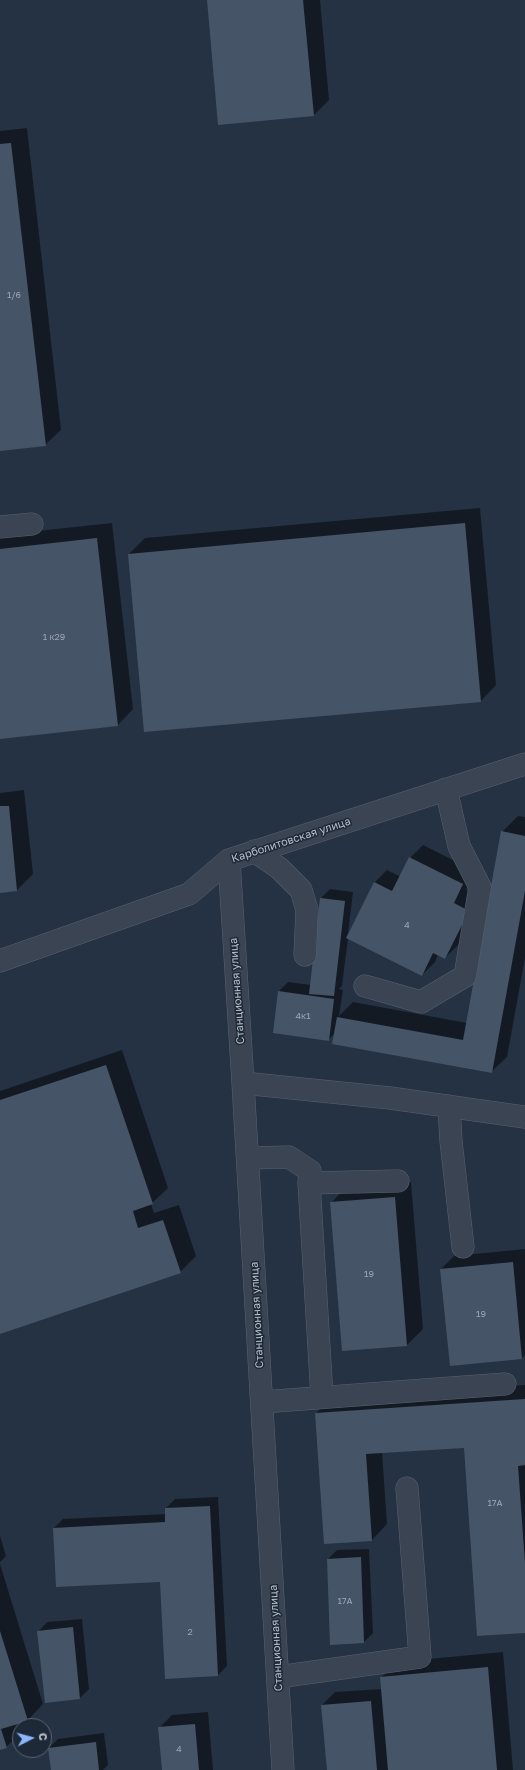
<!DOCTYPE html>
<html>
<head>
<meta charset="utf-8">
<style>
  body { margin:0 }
  #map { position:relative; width:525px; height:1770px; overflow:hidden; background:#253243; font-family:"Golos Text",sans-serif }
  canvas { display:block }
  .north { position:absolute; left:12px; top:1718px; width:40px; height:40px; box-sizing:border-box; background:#1e2938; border:1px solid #5b6574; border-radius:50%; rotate:84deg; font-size:11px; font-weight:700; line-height:16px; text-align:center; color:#b7bfcd }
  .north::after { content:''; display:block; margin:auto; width:14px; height:18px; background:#8bb8fd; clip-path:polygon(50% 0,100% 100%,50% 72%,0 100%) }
</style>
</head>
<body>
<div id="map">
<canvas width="525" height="1770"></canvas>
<div class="north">С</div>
</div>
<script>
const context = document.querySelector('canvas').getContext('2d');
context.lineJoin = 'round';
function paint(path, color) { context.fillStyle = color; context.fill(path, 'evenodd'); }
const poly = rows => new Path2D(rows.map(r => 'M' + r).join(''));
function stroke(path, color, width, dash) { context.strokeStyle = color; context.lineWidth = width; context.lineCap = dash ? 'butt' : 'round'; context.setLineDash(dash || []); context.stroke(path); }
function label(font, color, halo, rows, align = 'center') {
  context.font = font + ' "Golos Text",sans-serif'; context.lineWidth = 3; context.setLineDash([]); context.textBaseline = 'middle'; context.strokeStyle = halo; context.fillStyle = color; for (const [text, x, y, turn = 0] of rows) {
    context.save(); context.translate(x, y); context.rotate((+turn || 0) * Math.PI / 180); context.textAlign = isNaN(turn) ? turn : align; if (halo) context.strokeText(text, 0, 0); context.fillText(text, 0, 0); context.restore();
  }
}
const shadow = poly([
  [208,0,320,0,329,100,314,115],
  [27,128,61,430,45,445,0,450,0,131],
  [480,508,496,685,481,701,129,554,145,538],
  [112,523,133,709,118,725,0,738,0,535],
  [24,790,33,874,17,890,0,892,0,793],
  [518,816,525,817,525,958,507,1057,491,1072,335,1033,328,1040,279,991,288,982,311,985,321,898,330,889,353,892,348,934,374,883,387,870,401,877,410,858,423,845,475,871,466,890,481,898,458,945,445,958,438,954,435,962,422,975,348,938,342,986,339,989,343,990,339,1016,353,1002,467,1023,502,832],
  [122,1050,168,1188,151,1204,154,1213,179,1205,196,1256,180,1272,0,1333,0,1091],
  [411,1182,423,1329,407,1345,343,1350,331,1203,346,1187],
  [525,1249,525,1355,522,1358,451,1365,441,1269,454,1256],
  [525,1385,525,1632,465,1447,382,1452,387,1524,372,1540,316,1413,331,1398],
  [218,1497,227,1666,218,1675,166,1678,161,1581,54,1528,63,1519,166,1514,166,1508,175,1499],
  [0,1536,6,1556,0,1562],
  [369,1549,373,1633,364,1642,328,1559,337,1550],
  [0,1564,43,1704,28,1720,19,1722,20,1734,6,1747,0,1749],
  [82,1619,89,1689,80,1698,46,1701,38,1632,47,1622],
  [503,1652,513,1770,328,1770,322,1705,335,1692,382,1689,381,1678,396,1662],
  [208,1712,213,1770,163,1770,159,1728,172,1715],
  [104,1733,108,1765,103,1770,52,1770,49,1748,58,1739]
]);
const building = poly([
  [207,0,303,0,314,116,218,125],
  [11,143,46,446,0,451,0,144],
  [465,523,481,702,144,732,128,554],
  [97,538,118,726,0,739,0,549],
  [0,806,9,806,17,891,0,893],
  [501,831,525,836,525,891,492,1073,332,1044,337,1017,463,1040],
  [409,857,463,884,454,903,469,911,445,959,433,953,422,976,346,938,374,882,392,891],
  [320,898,345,901,334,996,309,994],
  [278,991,334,999,329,1041,273,1033],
  [106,1065,153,1204,133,1211,138,1228,163,1220,181,1273,0,1334,0,1100],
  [395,1197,407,1346,342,1351,330,1202],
  [513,1262,522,1359,450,1366,440,1269],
  [525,1399,525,1465,518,1466,525,1563,525,1633,477,1636,464,1448,366,1454,372,1541,324,1544,315,1413],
  [210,1506,218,1676,165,1679,160,1582,56,1587,53,1528,165,1522,165,1508],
  [361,1557,364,1643,330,1645,327,1559],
  [73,1627,80,1699,45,1703,37,1631],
  [0,1631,28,1721,1,1729,7,1748,0,1750],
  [488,1667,497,1770,388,1770,380,1677],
  [371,1701,377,1770,327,1770,321,1705],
  [195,1724,199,1770,162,1770,158,1727],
  [96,1742,99,1770,51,1770,48,1748]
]);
const minor = poly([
  [0,527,32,524],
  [254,851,279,868,301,890,307,910,305,955],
  [229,860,243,1083,283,1770],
  [0,961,189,894,229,860,525,764],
  [365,986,421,1002,465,976,480,887,459,846,446,789],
  [243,1083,390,1098,525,1117],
  [449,1106,451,1141,463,1247],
  [248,1158,289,1157,310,1171,309,1183,398,1181],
  [309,1183,322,1397],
  [262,1402,505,1384],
  [278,1677,420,1657,407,1488]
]);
const numberNames = [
  ["1/6",14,295],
  ["1 к29",54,637],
  ["4",407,925],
  ["4к1",303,1016],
  ["19",369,1274],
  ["19",481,1314],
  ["17А",495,1503],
  ["17А",345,1601],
  ["2",190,1632],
  ["4",179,1749]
];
const streetNames = [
  ["Карболитовская улица",291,840,-18],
  ["Станционная улица",237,991,-94],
  ["Станционная улица",257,1315,-93],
  ["Станционная улица",276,1638,-93]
];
paint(shadow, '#0007');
paint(building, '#465468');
stroke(minor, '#586270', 23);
stroke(minor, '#3a4453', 22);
label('9px', '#9ba4b4', null, numberNames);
label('11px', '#b7bfcd', '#1e2938', streetNames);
</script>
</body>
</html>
